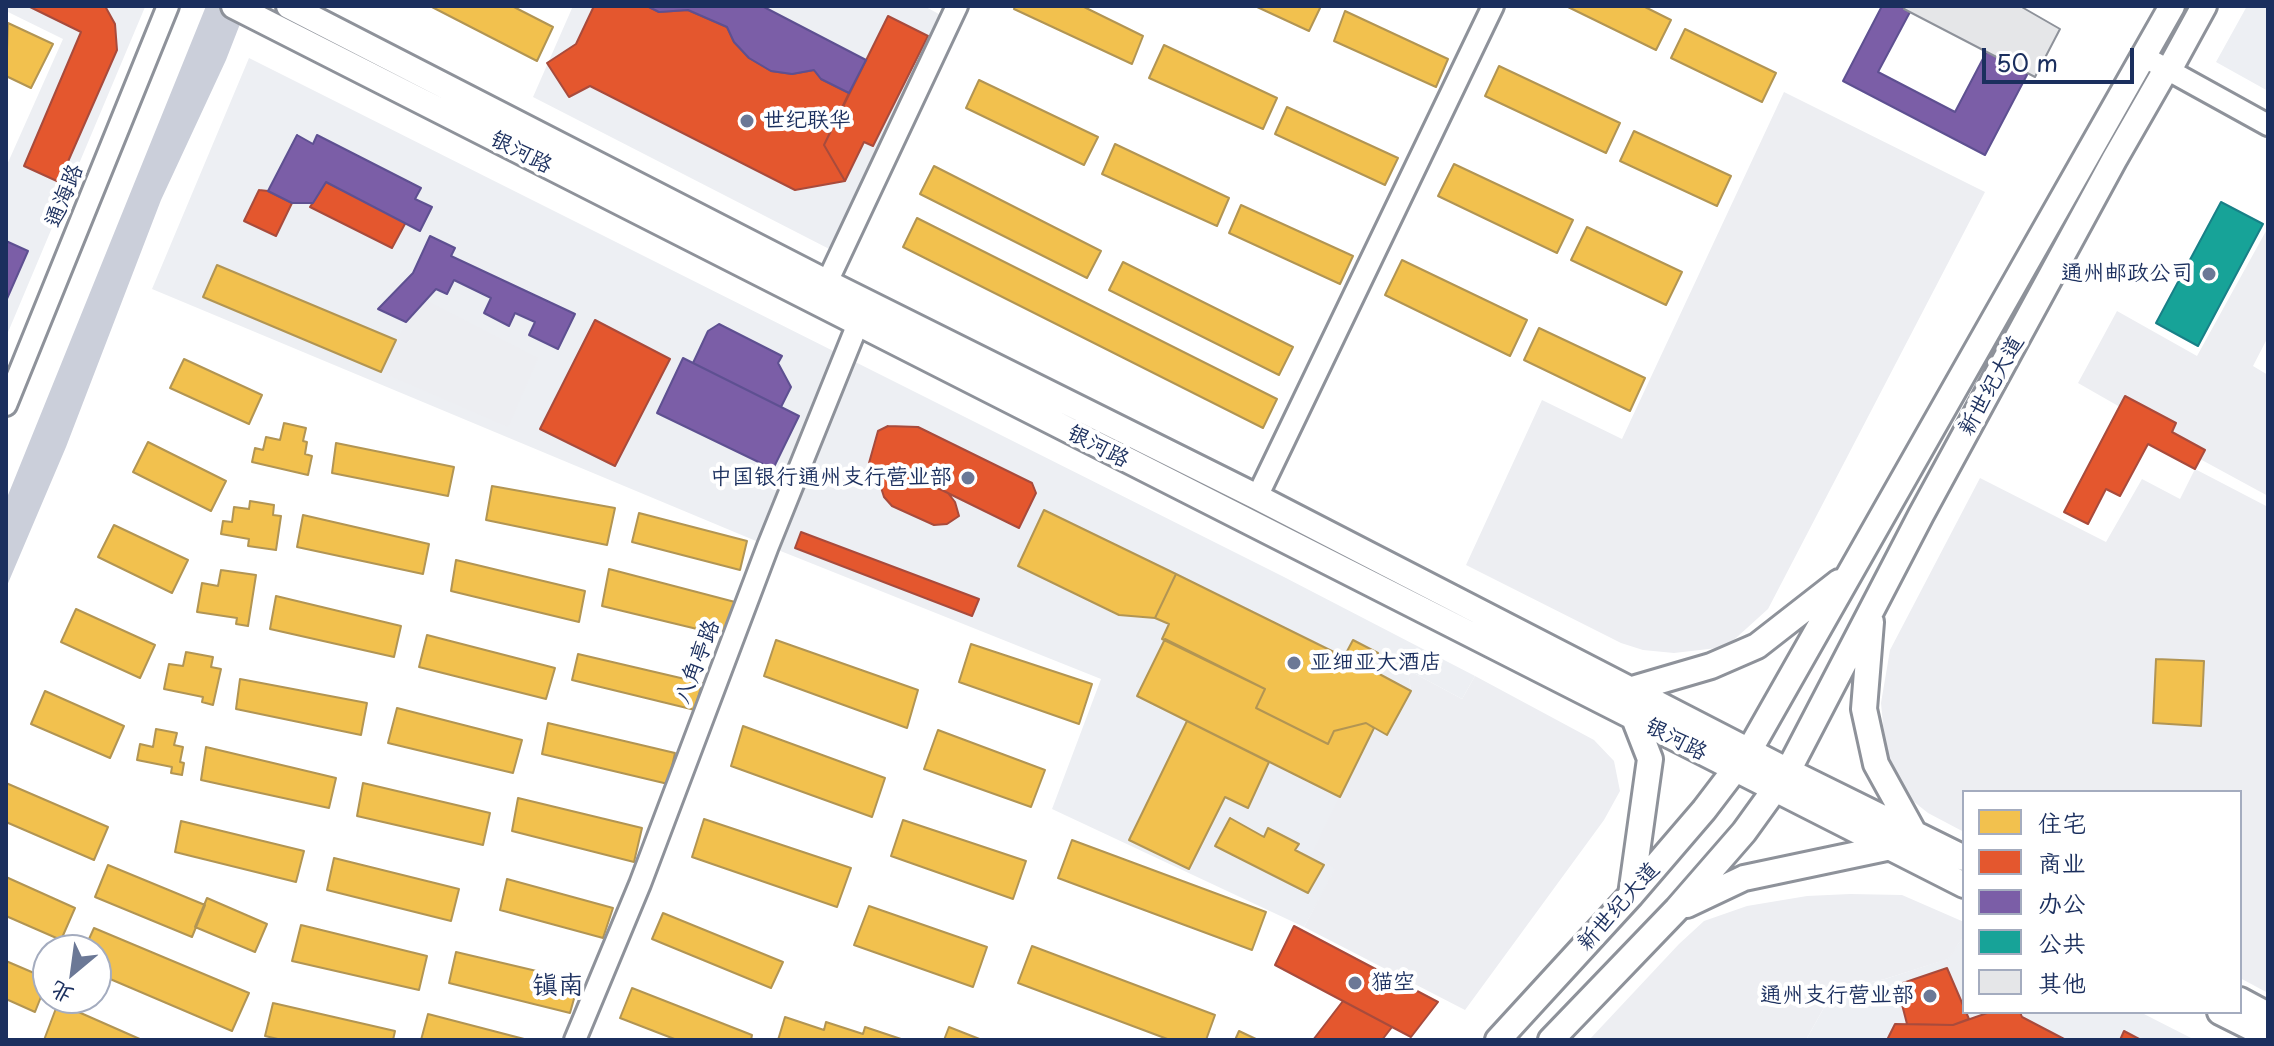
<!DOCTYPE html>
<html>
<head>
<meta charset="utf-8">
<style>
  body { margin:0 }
  #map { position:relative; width:2274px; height:1046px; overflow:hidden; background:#fff; font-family:"Playpen Sans","LXGW WenKai TC",sans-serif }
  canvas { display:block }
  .frame { position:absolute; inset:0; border:8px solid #1b2f5e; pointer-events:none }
  .legend { position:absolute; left:1962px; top:790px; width:280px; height:224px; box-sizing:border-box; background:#fff; border:2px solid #a4acbf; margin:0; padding:10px 14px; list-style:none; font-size:24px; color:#1b2f5e }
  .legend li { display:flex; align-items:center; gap:16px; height:40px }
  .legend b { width:40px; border:2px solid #a4acbf }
  .north { position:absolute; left:32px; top:934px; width:80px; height:80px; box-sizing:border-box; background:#fff; border:2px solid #a4acbf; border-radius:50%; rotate:209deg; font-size:22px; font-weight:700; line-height:32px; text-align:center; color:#1b2f5e }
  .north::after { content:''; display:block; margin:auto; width:28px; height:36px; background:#6b7896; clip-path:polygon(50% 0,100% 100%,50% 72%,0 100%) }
  .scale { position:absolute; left:1982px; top:48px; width:152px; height:36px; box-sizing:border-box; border:4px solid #1b2f5e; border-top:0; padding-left:10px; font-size:24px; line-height:28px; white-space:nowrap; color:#1b2f5e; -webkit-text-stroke:6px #fff; paint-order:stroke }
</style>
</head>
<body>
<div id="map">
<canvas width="2274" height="1046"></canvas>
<div class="frame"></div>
<ul class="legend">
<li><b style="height:22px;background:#f2c14e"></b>住宅</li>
<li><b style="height:22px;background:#e4572e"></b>商业</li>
<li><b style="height:22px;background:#7b5ea7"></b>办公</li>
<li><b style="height:22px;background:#17a398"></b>公共</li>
<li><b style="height:22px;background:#e5e6e8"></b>其他</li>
</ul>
<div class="north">北</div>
<div class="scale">50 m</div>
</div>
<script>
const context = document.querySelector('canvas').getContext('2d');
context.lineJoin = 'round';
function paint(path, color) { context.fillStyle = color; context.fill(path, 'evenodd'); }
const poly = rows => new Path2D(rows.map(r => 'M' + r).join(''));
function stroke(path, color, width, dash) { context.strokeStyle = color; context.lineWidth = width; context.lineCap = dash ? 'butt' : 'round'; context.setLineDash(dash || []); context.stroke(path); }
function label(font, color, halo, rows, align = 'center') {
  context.font = font + ' "Playpen Sans","LXGW WenKai TC",sans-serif'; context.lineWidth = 8; context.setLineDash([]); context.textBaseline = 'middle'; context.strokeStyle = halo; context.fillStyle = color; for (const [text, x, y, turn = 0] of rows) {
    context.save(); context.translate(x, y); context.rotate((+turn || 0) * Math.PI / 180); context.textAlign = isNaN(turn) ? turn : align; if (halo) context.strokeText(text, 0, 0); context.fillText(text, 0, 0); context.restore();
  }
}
const built = poly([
  [6,6,145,7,6,337,6,167,63,39,6,11],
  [573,6,924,6,950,20,839,254,533,97],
  [2247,6,2268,6,2268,91,2216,62],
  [249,58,1284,577,1475,676,1462,699,1408,670,1411,691,1387,735,1374,729,1312,855,1336,869,1304,927,1052,809,1101,679,768,546,152,289],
  [1964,936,1964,1012,2140,1012,2195,1040,1806,1040,1826,1004,1845,988,1885,979,1947,959]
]);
const green = poly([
  [1784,92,1985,192,1768,609,1726,647,1674,653,1643,650,1621,643,1466,565,1542,400,1622,439],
  [2266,231,2268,337,2253,366,2268,375,2268,496,2200,459,2205,450,2172,432,2176,423,2126,397,2120,407,2078,383,2117,311,2197,356],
  [426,300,538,358,508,427,381,372,406,322],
  [2195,469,2268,507,2268,993,2240,978,2240,792,1964,792,1964,832,1928,813,1908,797,1890,759,1884,735,1881,703,1890,650,1980,478,2106,542,2142,479,2180,499],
  [1408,670,1462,699,1475,676,1594,740,1614,761,1620,791,1604,820,1465,1010,1304,927,1335,869,1311,855,1374,728,1387,735,1411,691],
  [1850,894,1902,895,1964,922,1964,936,1948,959,1885,979,1845,988,1826,1004,1806,1040,1589,1040,1679,944,1704,921,1747,906,1807,896]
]);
const water = poly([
  [206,6,247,6,226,60,161,200,66,447,6,588,6,500]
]);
const homes = poly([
  [430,6,512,6,553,27,537,61,430,6],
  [1015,6,1082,6,1143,36,1132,64,1014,9,1015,6],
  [1255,6,1321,6,1309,31,1255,6],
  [1566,6,1643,6,1671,20,1656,50,1566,6],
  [1345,11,1448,59,1436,87,1334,41,1345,11],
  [8,23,53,44,31,88,6,76,8,23],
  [1685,29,1776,73,1762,102,1671,58,1685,29],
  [1164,45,1277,98,1263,129,1149,78,1164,45],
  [1499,66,1620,123,1606,153,1485,96,1499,66],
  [979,80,1098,137,1084,165,966,108,979,80],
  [1287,107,1398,158,1385,185,1275,134,1287,107],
  [1634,131,1731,176,1717,206,1620,161,1634,131],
  [1115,144,1229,198,1217,226,1102,174,1115,144],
  [1454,164,1573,220,1557,253,1438,196,1454,164],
  [934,166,1101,251,1087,278,920,194,934,166],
  [1241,205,1353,256,1340,284,1229,233,1241,205],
  [917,218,1277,399,1263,428,903,247,917,218],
  [1587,227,1682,272,1666,305,1571,260,1587,227],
  [1402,260,1527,320,1510,356,1385,295,1402,260],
  [1123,262,1293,347,1279,375,1109,290,1123,262],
  [217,265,396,340,381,372,203,297,217,265],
  [1539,328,1645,378,1630,411,1524,360,1539,328],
  [184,359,262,395,249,424,170,388,184,359],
  [284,423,306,428,303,441,307,442,305,454,312,456,308,475,252,462,255,448,263,450,266,437,280,440,284,423],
  [148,442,226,481,211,511,133,472,148,442],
  [336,443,454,467,448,496,332,473,336,443],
  [492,486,615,508,607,545,486,520,492,486],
  [250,501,274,505,273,515,281,516,276,550,248,546,249,539,221,534,223,521,232,522,234,507,249,509,250,501],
  [1044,510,1176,574,1155,618,1119,615,1018,566,1044,510],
  [639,513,747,541,740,570,632,542,639,513],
  [303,515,429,544,423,574,297,547,303,515],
  [114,525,188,560,172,593,98,557,114,525],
  [456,560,585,591,579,622,451,591,456,560],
  [609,569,735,602,726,636,602,606,609,569],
  [221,570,256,575,248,626,236,624,237,618,197,612,202,583,218,586,221,570],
  [1176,574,1344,657,1353,640,1378,653,1370,669,1411,691,1387,735,1366,723,1334,731,1328,744,1256,708,1265,689,1162,639,1169,624,1155,618,1176,574],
  [276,596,401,626,394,657,270,629,276,596],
  [76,609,155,645,140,678,61,642,76,609],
  [427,635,555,668,546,699,419,667,427,635],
  [1165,639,1265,689,1256,708,1328,744,1334,731,1366,723,1374,728,1340,797,1137,696,1165,639],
  [776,640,918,690,907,728,764,676,776,640],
  [971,644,1092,684,1079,724,959,682,971,644],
  [186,652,213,657,211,667,221,669,213,705,202,702,203,697,164,689,169,664,183,666,186,652],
  [578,654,702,683,695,710,572,680,578,654],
  [2156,659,2204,661,2201,726,2153,723,2156,659],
  [240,679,367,703,361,735,236,709,240,679],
  [45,691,124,726,110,758,31,724,45,691],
  [397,708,522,740,513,773,388,743,397,708],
  [1187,721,1269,762,1248,808,1225,797,1189,869,1129,840,1187,721],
  [548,723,675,753,668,784,542,754,548,723],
  [743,726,885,778,872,817,731,766,743,726],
  [156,729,177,733,174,745,183,747,180,762,184,763,182,775,171,773,172,767,137,760,140,744,153,747,156,729],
  [938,730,1045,770,1031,807,924,769,938,730],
  [206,747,336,778,329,808,201,780,206,747],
  [6,783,108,827,94,860,6,822,6,783],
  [363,783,490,813,483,845,357,816,363,783],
  [518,798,642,828,634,862,512,831,518,798],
  [1230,818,1264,837,1268,828,1299,844,1295,850,1324,865,1308,893,1215,846,1230,818],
  [704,819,851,868,837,907,692,857,704,819],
  [903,820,1026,861,1013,899,891,856,903,820],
  [181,821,304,851,296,882,175,852,181,821],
  [1072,840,1266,912,1252,950,1058,878,1072,840],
  [334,858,459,889,451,921,327,890,334,858],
  [108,865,205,905,192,937,95,897,108,865],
  [6,877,75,908,61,940,6,916,6,877],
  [507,879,613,908,603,938,500,910,507,879],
  [207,898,267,924,255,952,195,927,207,898],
  [869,906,987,947,973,987,854,945,869,906],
  [663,913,783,962,771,988,652,939,663,913],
  [301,925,427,956,419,990,292,961,301,925],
  [94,928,249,993,232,1031,96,973,96,950,84,950,94,928],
  [1032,946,1215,1015,1206,1040,1170,1040,1018,983,1032,946],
  [456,952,579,981,570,1013,449,983,456,952],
  [6,961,48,979,35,1012,6,999,6,961],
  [632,988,752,1035,751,1040,677,1040,620,1018,632,988],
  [58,1003,142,1040,44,1040,58,1003],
  [273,1003,395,1031,393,1040,282,1040,265,1036,273,1003],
  [428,1014,528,1040,421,1040,428,1014],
  [785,1017,824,1030,826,1022,863,1034,865,1027,904,1040,778,1040,785,1017],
  [949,1027,982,1040,944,1040,949,1027],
  [1239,1031,1258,1040,1235,1040,1239,1031]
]);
const shops = poly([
  [28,6,105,6,115,24,117,50,59,182,24,166,81,32,28,6],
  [594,6,647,6,659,12,688,10,727,27,734,42,749,58,771,71,792,74,814,70,821,79,849,93,824,145,845,181,795,190,590,86,569,97,547,63,576,44,594,6],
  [888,16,928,36,873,146,864,142,845,181,824,145,888,16],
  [326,182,406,222,392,248,310,207,326,182],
  [259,190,268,191,292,203,276,236,244,221,259,190],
  [595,320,670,359,615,466,540,429,595,320],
  [2125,396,2176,423,2172,432,2205,450,2195,469,2148,444,2120,496,2106,489,2088,524,2064,512,2125,396],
  [888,426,918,427,1032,483,1036,493,1019,528,901,470,885,472,869,463,878,431,888,426],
  [901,470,948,493,955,502,959,516,947,524,934,525,892,506,884,497,879,481,885,472,901,470],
  [801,532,979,599,972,616,795,548,801,532],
  [1294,926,1438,1002,1411,1037,1392,1027,1275,965,1294,926],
  [1947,968,1969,1019,1953,1025,1907,1024,1897,985,1947,968],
  [1343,1001,1392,1027,1382,1040,1313,1040,1343,1001],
  [1990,1012,2020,1012,2022,1017,2066,1040,1887,1040,1895,1024,1953,1025,1990,1012],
  [2124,1031,2141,1040,2120,1040,2124,1031]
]);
const offices = poly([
  [647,6,762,6,866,60,849,93,821,79,814,70,792,74,771,71,749,58,734,42,727,27,688,10,659,12,647,6],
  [1882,6,1905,6,1904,9,1910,12,1878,72,1955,112,1987,51,2028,73,1985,155,1843,81,1882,6],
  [297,135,313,144,317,135,421,188,415,199,432,207,420,231,326,182,313,203,292,203,268,191,297,135],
  [430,236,455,248,451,256,575,314,558,349,529,335,535,322,515,313,509,326,484,313,491,298,454,280,447,294,436,289,406,322,378,309,413,273,430,236],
  [6,241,28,251,6,301,6,241],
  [719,324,782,356,778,363,791,387,781,407,693,363,708,331,719,324],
  [683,358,799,416,773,469,657,413,683,358]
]);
const public = poly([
  [2221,202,2263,224,2198,346,2156,323,2221,202]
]);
const building = poly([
  [1905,6,2020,6,2060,29,2035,77,1904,9,1905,6]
]);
const minor = poly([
  [2143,56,2268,125],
  [821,295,957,6],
  [6,405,168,6],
  [1257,497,1493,6],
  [575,1040,640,884,768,546,863,311]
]);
const major = poly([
  [234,6,1964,885],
  [289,6,828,283,1257,497,1788,771,1964,858],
  [1871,622,1864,709,1876,764,1914,833],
  [1629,690,1711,666,1757,646,1839,582],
  [1631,895,1650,759,1634,718],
  [1687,905,1744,878,1891,847],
  [2240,1000,2268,1015],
  [2220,1012,2268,1036],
  [1498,1040,1631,895,1704,810,1749,751,2172,6],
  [1551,1040,1677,909,1744,832,1788,771,1921,515,2114,160,2165,71,2169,70,2204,6]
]);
const markers = [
  [747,121,8,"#6b7896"],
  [2209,274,8,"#6b7896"],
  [968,478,8,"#6b7896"],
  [1294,663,8,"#6b7896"],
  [1355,983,8,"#6b7896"],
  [1930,996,8,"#6b7896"]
];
const poiNames = [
  ["世纪联华",763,121],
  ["通州邮政公司",2193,274,"right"],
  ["中国银行通州支行营业部",952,478,"right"],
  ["亚细亚大酒店",1310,663],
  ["猫空",1371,983],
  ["通州支行营业部",1914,996,"right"]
];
const streetNames = [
  ["银河路",521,153,27],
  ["通海路",65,196,-68],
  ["新世纪大道",1992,386,-61],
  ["银河路",1098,447,27],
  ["八角亭路",698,662,-69],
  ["银河路",1676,740,27],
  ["新世纪大道",1619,907,-48]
];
const quarterNames = [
  ["镇南",558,987]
];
paint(built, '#edeff3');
paint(green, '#edeef2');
paint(water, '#cbcfda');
paint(homes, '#f2c14e');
stroke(homes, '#b29553', 2);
paint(shops, '#e4572e');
stroke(shops, '#a84b3c', 2);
paint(offices, '#7b5ea7');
stroke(offices, '#5e5091', 2);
paint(public, '#17a398');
stroke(public, '#188087', 2);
paint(building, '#e5e6e8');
stroke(building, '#8e929a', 2);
stroke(minor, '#8e929a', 26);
stroke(major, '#8e929a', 30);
stroke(minor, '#fff', 20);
stroke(major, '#fff', 24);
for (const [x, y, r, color] of markers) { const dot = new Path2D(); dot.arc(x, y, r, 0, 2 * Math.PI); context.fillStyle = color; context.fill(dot); stroke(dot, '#fff', 3); }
label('22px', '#1b2f5e', '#fff', poiNames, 'left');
label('22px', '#1b2f5e', '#fff', streetNames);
label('26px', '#1b2f5e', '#fff', quarterNames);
</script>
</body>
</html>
